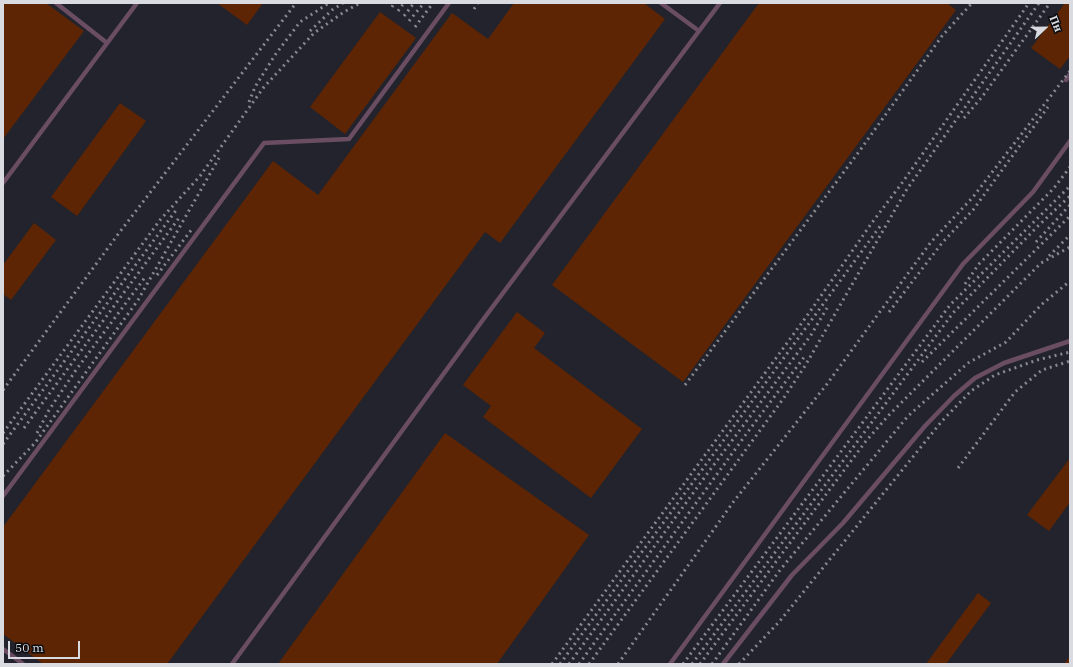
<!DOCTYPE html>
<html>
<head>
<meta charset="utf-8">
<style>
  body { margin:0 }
  #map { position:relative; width:1073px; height:667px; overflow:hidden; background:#22232c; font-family:"IBM Plex Serif",serif }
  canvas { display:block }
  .frame { position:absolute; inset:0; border:4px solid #d9dbe1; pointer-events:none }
  .north { position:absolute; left:1025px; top:8px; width:40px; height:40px; -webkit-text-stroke:3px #0c0d11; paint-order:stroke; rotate:68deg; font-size:11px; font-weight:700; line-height:16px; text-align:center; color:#d9dbe1 }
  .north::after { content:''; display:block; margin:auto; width:14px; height:18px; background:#d9dbe1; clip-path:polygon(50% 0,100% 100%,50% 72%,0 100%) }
  .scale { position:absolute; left:8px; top:641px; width:72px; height:18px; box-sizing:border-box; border:2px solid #d9dbe1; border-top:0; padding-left:5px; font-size:12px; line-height:14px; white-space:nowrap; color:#d9dbe1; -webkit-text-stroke:3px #0c0d11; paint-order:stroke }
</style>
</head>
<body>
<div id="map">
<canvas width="1073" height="667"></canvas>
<div class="frame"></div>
<div class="north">Пн</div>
<div class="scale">50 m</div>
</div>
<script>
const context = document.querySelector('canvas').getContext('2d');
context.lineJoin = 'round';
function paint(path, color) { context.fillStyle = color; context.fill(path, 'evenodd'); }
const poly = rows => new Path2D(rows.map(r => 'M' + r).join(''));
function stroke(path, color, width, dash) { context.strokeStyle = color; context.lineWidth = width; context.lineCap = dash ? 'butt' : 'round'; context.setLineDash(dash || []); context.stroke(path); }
const building = poly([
  [3,3,46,3,84,31,3,139],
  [217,3,263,3,247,25],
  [514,3,644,3,665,19,500,243,485,232,167,664,43,664,3,634,3,527,273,161,318,195,452,13,488,39],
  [759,3,947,3,956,10,683,382,552,285],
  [1065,3,1070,3,1070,56,1060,69,1031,48],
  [380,12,416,38,345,134,310,107],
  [120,103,146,121,77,216,51,197],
  [34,223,56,240,11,300,3,294,3,265],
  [517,312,545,333,534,348,642,429,591,498,483,417,491,406,463,385],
  [445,433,589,535,497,664,278,664],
  [1070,458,1070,502,1049,531,1027,515],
  [978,593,991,603,946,664,926,664],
  [1070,656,1070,664,1064,664]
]);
const lane = poly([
  [56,3,107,43],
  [661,3,699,31],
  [1066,80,1070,74],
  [3,183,137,3],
  [3,496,264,143,349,139,449,3],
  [3,649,23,664],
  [232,664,485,317,720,3],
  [670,664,963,264,1033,192,1070,141],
  [723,664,792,575,843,523,925,426,954,396,975,378,1004,363,1070,341]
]);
const rail = poly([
  [392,7,394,3],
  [474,9,478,3],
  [398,11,404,3],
  [404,16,414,3],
  [409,21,424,3],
  [415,27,433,3],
  [310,31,332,10,343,3],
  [249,102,255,87,275,55,300,22,329,3],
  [964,118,982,97,1050,3],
  [1036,242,1070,205],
  [1049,256,1070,235],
  [157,275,192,229],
  [965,284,979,264,1054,188,1070,167],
  [889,312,942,243,973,210,1048,107],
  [922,362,1070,216],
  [685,385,858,153,942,36,972,3],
  [3,390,119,233,296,3],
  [24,428,179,218],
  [3,433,160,220,200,176,264,87,314,33,344,12,360,3],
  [37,433,49,410,76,370,146,276],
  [3,444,177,209],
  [958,468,1015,392,1042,370,1070,361],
  [3,476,35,443,138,300,219,158],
  [552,664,809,313,871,224,902,183,1029,3],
  [560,664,881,225],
  [569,664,707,474,811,335,827,308],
  [579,664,747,433,805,356],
  [589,664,783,399,805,366,907,189,1039,3],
  [618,664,734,501,827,384,931,242,973,197,1070,71],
  [683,664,950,305,1070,186],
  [692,664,953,313,1038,226,1070,196],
  [700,664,833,485,866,441,888,416,1041,263,1070,247],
  [712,664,780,570,908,416,968,363,1006,342,1041,305,1070,281],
  [739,664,779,622,942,421,971,391,995,375,1037,360,1070,352]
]);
paint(building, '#5e2504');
stroke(lane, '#6a4d63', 4.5);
stroke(rail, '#878990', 3, [2, 4]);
</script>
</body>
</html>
